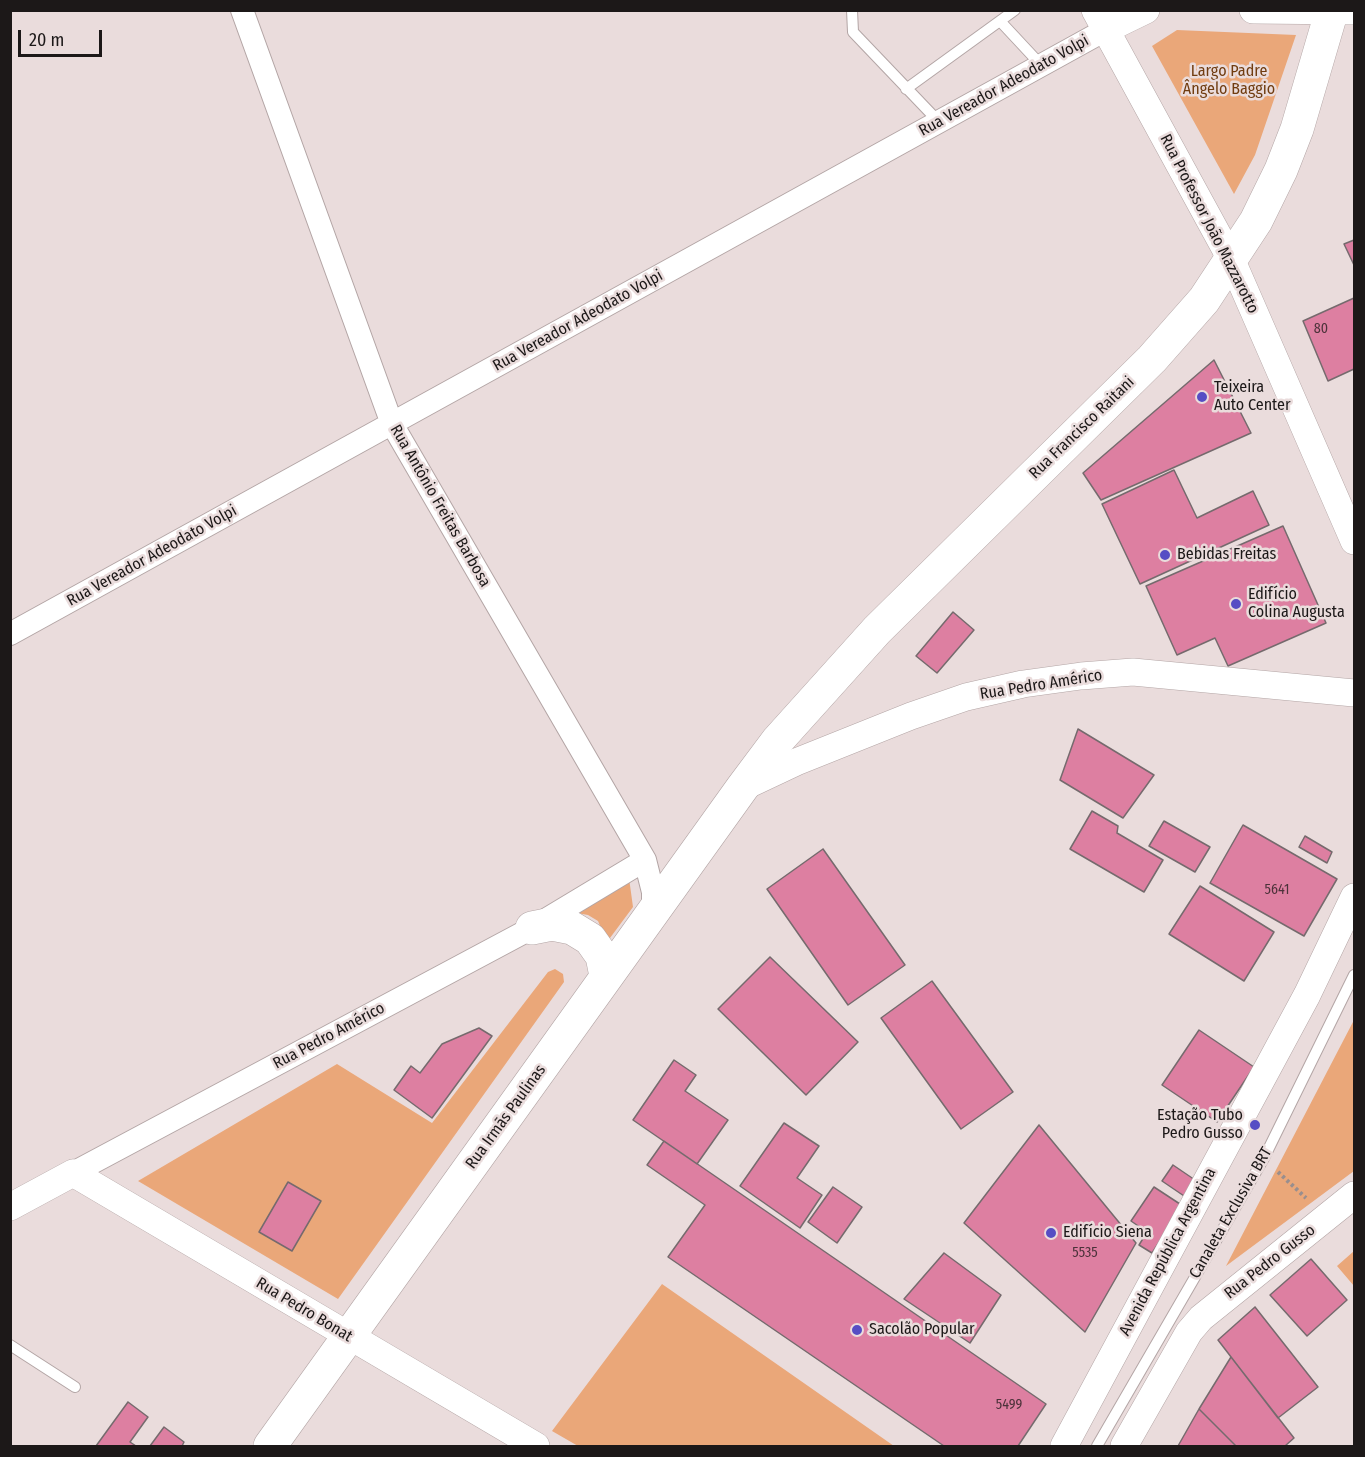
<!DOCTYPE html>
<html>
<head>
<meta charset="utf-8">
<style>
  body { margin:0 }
  #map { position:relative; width:1365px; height:1457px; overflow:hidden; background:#eadcdc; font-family:"Fira Sans Condensed",sans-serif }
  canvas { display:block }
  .frame { position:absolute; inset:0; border:12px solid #1c1818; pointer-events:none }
  .scale { position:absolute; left:18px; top:30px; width:84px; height:27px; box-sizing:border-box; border:3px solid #1c1818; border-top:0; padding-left:8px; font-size:18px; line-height:21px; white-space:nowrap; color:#1c1818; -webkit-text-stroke:4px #eadcdc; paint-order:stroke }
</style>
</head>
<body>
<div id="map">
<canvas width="1365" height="1457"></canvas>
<div class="frame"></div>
<div class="scale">20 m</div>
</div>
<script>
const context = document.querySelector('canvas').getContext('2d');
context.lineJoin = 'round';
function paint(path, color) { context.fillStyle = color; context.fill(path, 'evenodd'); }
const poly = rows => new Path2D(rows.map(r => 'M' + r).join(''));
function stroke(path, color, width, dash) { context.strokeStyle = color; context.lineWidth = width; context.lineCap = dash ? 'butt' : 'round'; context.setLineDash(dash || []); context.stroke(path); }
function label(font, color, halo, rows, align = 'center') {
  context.font = font + ' "Fira Sans Condensed",sans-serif'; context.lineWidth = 5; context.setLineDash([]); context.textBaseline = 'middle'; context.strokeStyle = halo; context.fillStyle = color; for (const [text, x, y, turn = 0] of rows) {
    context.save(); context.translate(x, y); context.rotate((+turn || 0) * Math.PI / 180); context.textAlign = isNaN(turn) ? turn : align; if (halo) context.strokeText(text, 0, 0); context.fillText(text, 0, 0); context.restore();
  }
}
const green = poly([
  [1177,30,1296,35,1255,155,1234,194,1152,46],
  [629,878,633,907,607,942,598,921,588,915,577,913],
  [555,969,563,974,564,982,338,1299,138,1181,337,1064,432,1123,548,972],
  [1354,1020,1354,1171,1226,1266],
  [1354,1251,1354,1286,1337,1266],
  [662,1284,894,1446,578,1446,552,1431]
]);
const building = poly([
  [1354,240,1354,265,1344,244,1354,240],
  [1354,298,1354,369,1328,381,1303,321,1354,298],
  [1214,360,1251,433,1101,500,1083,473,1214,360],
  [1174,470,1197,518,1253,491,1269,525,1140,584,1102,504,1174,470],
  [1283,526,1326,623,1228,666,1215,638,1177,655,1146,586,1283,526],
  [953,612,974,630,937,673,916,656,953,612],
  [1078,729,1154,775,1123,818,1060,780,1078,729],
  [1092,811,1118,826,1117,833,1163,860,1144,892,1070,849,1092,811],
  [1164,821,1210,847,1195,872,1149,846,1164,821],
  [1243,825,1337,879,1304,936,1210,883,1243,825],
  [1305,836,1332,852,1327,863,1299,847,1305,836],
  [823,849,905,965,848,1005,767,889,823,849],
  [1200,886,1274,932,1244,981,1169,934,1200,886],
  [770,957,858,1042,806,1095,718,1009,770,957],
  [932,981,1013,1092,961,1129,881,1018,932,981],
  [479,1028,492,1036,432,1118,394,1090,411,1066,420,1073,442,1044,479,1028],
  [1199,1030,1254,1067,1217,1122,1162,1085,1199,1030],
  [674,1060,696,1075,685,1091,728,1120,697,1164,633,1120,674,1060],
  [784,1123,819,1146,797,1178,822,1195,800,1228,740,1186,784,1123],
  [1039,1125,1136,1243,1085,1332,964,1223,1039,1125],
  [664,1141,1046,1404,1018,1446,944,1446,668,1257,705,1205,647,1165,664,1141],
  [1173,1165,1198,1182,1187,1198,1162,1181,1173,1165],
  [288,1182,321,1201,292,1251,259,1232,288,1182],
  [833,1187,862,1207,837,1243,808,1222,833,1187],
  [1154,1187,1183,1206,1152,1253,1139,1245,1147,1232,1131,1221,1154,1187],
  [944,1253,1001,1295,970,1343,904,1299,944,1253],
  [1311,1259,1347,1300,1307,1336,1270,1295,1311,1259],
  [1255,1307,1318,1387,1278,1418,1218,1340,1255,1307],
  [1231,1357,1294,1438,1285,1446,1236,1446,1199,1409,1231,1357],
  [128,1402,148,1417,130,1442,136,1446,96,1446,128,1402],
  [1199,1409,1236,1446,1178,1446,1199,1409],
  [164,1427,184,1442,182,1446,150,1446,164,1427]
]);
const path = poly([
  [1278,1172,1306,1198]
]);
const service = poly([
  [852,10,853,32,939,122],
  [1000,21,1041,65],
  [906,89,1015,10],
  [10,1345,75,1387],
  [1097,1446,1264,1158,1354,975]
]);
const minor = poly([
  [242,10,392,424,645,860,653,892,653,912],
  [10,634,1107,29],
  [73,1173,532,928,645,860]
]);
const tertiary = poly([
  [1095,10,1232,261,1354,541],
  [1253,10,1354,11],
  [1107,29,1146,10],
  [743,787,796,762,911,716,966,697,1023,684,1081,676,1133,672,1354,693],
  [10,1207,73,1173,536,1446],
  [1064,1446,1307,995,1354,897],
  [1124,1446,1189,1332,1201,1318,1354,1195]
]);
const primary = poly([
  [532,928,552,924,572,928,590,939,602,956,606,976],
  [270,1446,742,788,778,740,877,630,1152,359,1204,300,1256,221,1281,170,1297,129,1332,10]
]);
const markers = [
  [1202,397,6,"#564dc4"],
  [1165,555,6,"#564dc4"],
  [1236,604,6,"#564dc4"],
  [1255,1125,6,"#564dc4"],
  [1051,1233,6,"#564dc4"],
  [857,1330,6,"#564dc4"]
];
const numberNames = [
  ["80",1321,329],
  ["5641",1277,890],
  ["5535",1085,1253],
  ["5499",1009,1405]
];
const parkNames = [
  ["Largo Padre",1229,72],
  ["Ângelo Baggio",1229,90]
];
const streetNames = [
  ["Rua Vereador Adeodato Volpi",1004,86,-29],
  ["Rua Professor João Mazzarotto",1209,224,63],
  ["Rua Vereador Adeodato Volpi",578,321,-29],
  ["Rua Francisco Raitani",1082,428,-44],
  ["Rua Antônio Freitas Barbosa",440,506,60],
  ["Rua Vereador Adeodato Volpi",152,556,-29],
  ["Rua Pedro Américo",1041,685,-9],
  ["Rua Pedro Américo",329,1036,-28],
  ["Rua Irmãs Paulinas",506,1117,-54],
  ["Canaleta Exclusiva BRT",1231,1213,-60],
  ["Avenida República Argentina",1168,1252,-62],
  ["Rua Pedro Gusso",1270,1262,-38],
  ["Rua Pedro Bonat",304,1310,31]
];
const poiNames = [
  ["Teixeira",1214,388],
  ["Auto Center",1214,406],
  ["Bebidas Freitas",1177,555],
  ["Edifício",1248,595],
  ["Colina Augusta",1248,613],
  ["Estação Tubo",1243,1116,"right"],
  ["Pedro Gusso",1243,1134,"right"],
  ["Edifício Siena",1063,1233],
  ["Sacolão Popular",869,1330]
];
paint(green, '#eaa779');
paint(building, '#dd7fa1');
stroke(building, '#756a6d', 1.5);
stroke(service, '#b3a5a5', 12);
stroke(minor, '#b3a5a5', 24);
stroke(tertiary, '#b3a5a5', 28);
stroke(primary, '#b3a5a5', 34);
stroke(path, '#988e8e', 4, [3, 3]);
stroke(service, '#fff', 10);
stroke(minor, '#fff', 22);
stroke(tertiary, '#fff', 27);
stroke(primary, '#fff', 33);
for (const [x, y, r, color] of markers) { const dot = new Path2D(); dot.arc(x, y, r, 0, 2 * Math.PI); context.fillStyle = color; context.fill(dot); stroke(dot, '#eadcdc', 2); }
label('14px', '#4c323a', null, numberNames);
label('16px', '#703c10', '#eadcdc', parkNames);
label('16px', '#1c1818', '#eadcdc', streetNames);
label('16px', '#1c1818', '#eadcdc', poiNames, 'left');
</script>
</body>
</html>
